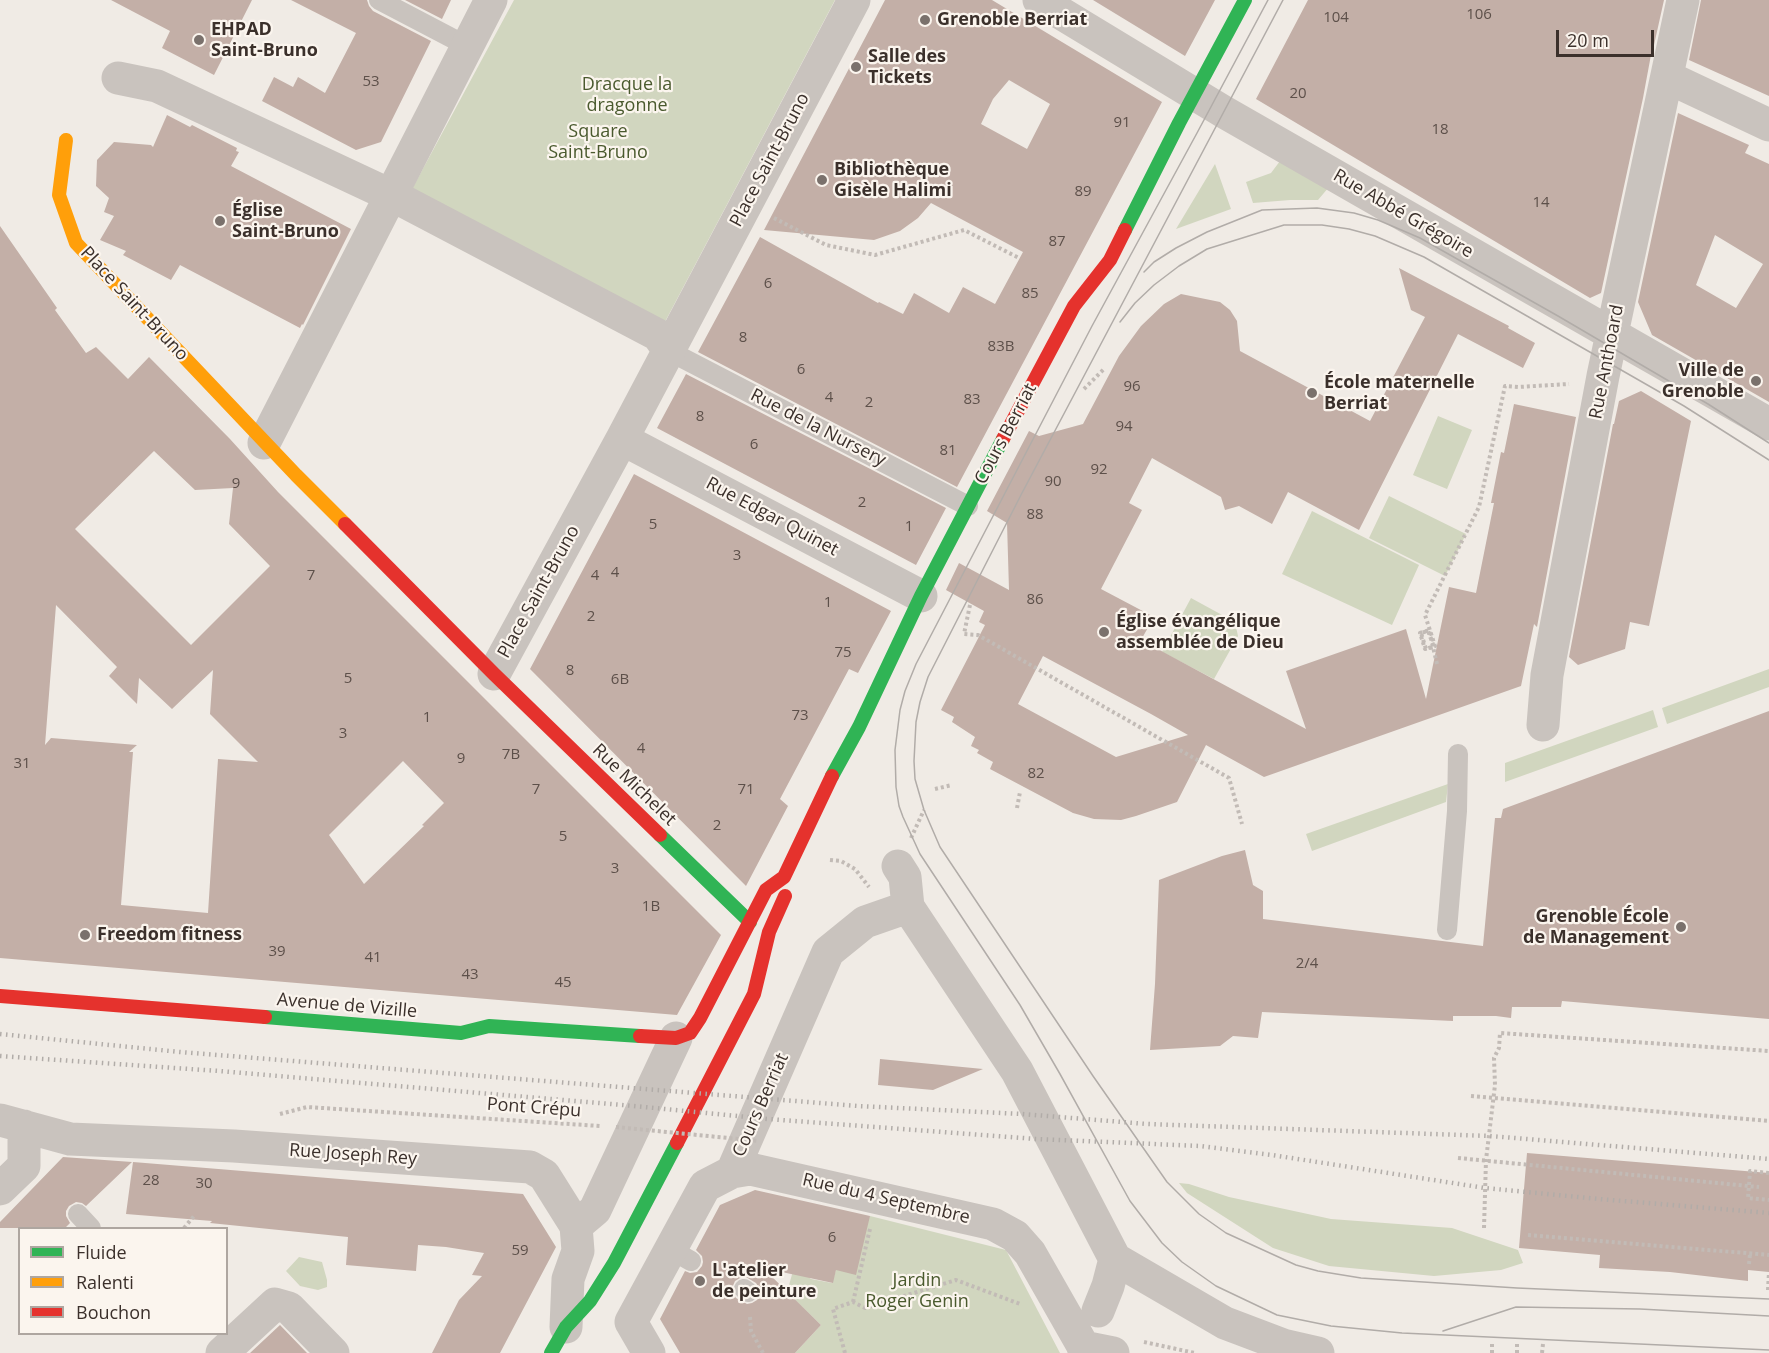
<!DOCTYPE html>
<html>
<head>
<meta charset="utf-8">
<style>
  body { margin:0 }
  #map { position:relative; width:1769px; height:1353px; overflow:hidden; background:#f0ebe5; font-family:"Open Sans",sans-serif }
  canvas { display:block }
  .legend { position:absolute; left:18px; top:1227px; width:210px; height:108px; box-sizing:border-box; background:#fbf5ee; border:2px solid #aea6a0; margin:0; padding:8px 10px; list-style:none; font-size:18px; color:#3b302b }
  .legend li { display:flex; align-items:center; gap:12px; height:30px }
  .legend b { width:30px; border:2px solid #aea6a0 }
  .scale { position:absolute; left:1556px; top:30px; width:98px; height:27px; box-sizing:border-box; border:3px solid #3b302b; border-top:0; padding-left:8px; font-size:18px; line-height:21px; white-space:nowrap; color:#3b302b; -webkit-text-stroke:4px #fbf5ee; paint-order:stroke }
</style>
</head>
<body>
<div id="map">
<canvas width="1769" height="1353"></canvas>
<ul class="legend">
<li><b style="height:8px;background:#30b455"></b>Fluide</li>
<li><b style="height:8px;background:#ff9f0a"></b>Ralenti</li>
<li><b style="height:8px;background:#e5322d"></b>Bouchon</li>
</ul>
<div class="scale">20 m</div>
</div>
<script>
const context = document.querySelector('canvas').getContext('2d');
context.lineJoin = 'round';
function paint(path, color) { context.fillStyle = color; context.fill(path, 'evenodd'); }
const poly = rows => new Path2D(rows.map(r => 'M' + r).join(''));
function stroke(path, color, width, dash) { context.strokeStyle = color; context.lineWidth = width; context.lineCap = dash ? 'butt' : 'round'; context.setLineDash(dash || []); context.stroke(path); }
function label(font, color, halo, rows, align = 'center') {
  context.font = font + ' "Open Sans",sans-serif'; context.lineWidth = 4.5; context.setLineDash([]); context.textBaseline = 'middle'; context.strokeStyle = halo; context.fillStyle = color; for (const [text, x, y, turn = 0] of rows) {
    context.save(); context.translate(x, y); context.rotate((+turn || 0) * Math.PI / 180); context.textAlign = isNaN(turn) ? turn : align; if (halo) context.strokeText(text, 0, 0); context.fillText(text, 0, 0); context.restore();
  }
}
const green = poly([
  [514,0,835,0,658,335,405,202],
  [1280,161,1329,187,1318,200,1290,200,1253,203,1246,182,1271,173],
  [1215,164,1231,209,1176,229],
  [1438,416,1472,430,1447,489,1413,475],
  [1389,496,1466,534,1445,576,1369,538],
  [1312,511,1419,565,1392,625,1282,574],
  [1191,598,1235,622,1238,636,1214,679,1162,652],
  [1769,669,1769,687,1667,724,1662,708],
  [1653,710,1658,727,1505,782,1505,763],
  [1448,784,1446,802,1312,851,1306,834],
  [1179,1183,1189,1184,1229,1197,1331,1219,1452,1228,1518,1250,1523,1263,1501,1270,1434,1276,1329,1266,1273,1248,1187,1193],
  [870,1216,1006,1250,1060,1353,795,1353,821,1325,787,1292,795,1264,811,1279,832,1283,836,1270],
  [299,1257,322,1262,327,1280,327,1287,318,1290,300,1286,286,1271]
]);
const building = poly([
  [111,0,252,0,214,75,162,48,170,31],
  [291,0,367,0,369,6,373,11,431,41,381,142,356,150,262,101,274,77,293,87,298,77,325,93,356,33],
  [405,0,451,0,442,19],
  [885,0,992,0,1162,102,957,487,698,352,760,237,878,303,879,302,903,314,914,293,949,313,963,287,995,304,1023,252,931,203,918,218,900,231,874,240,764,230],
  [1009,80,1050,104,1027,149,981,124,993,99],
  [1093,0,1215,0,1185,56],
  [1308,0,1664,0,1654,45,1653,44,1643,98,1601,293,1590,298,1256,99],
  [1701,0,1769,0,1769,96,1689,60],
  [1678,113,1749,145,1745,153,1769,164,1769,402,1652,335,1638,302],
  [1715,235,1763,264,1736,308,1696,285],
  [167,115,190,127,192,125,237,148,236,151,239,152,231,166,351,229,303,325,302,324,300,328,180,265,171,280,123,255,126,251,100,240,114,216,104,212,109,198,96,186,97,160,114,142,151,145,153,147],
  [0,226,57,308,55,310,86,353,96,347,128,379,149,357,230,439,278,492,721,935,677,1015,0,958],
  [154,451,195,490,233,488,229,524,270,566,191,645,75,529],
  [56,605,117,667,109,676,137,704,139,678,172,709,213,670,210,714,258,762,218,759,208,913,121,905,133,752,129,752,137,745,51,738,45,745],
  [403,761,444,803,422,825,424,826,364,884,329,835],
  [1399,268,1490,316,1509,326,1508,328,1535,343,1523,368,1458,334,1359,530,1288,492,1272,524,1239,506,1225,510,1221,497,1152,458,1129,503,1142,510,1101,589,1154,617,1141,640,1306,729,1286,671,1406,629,1426,699,1449,587,1476,593,1494,503,1491,503,1501,452,1504,453,1514,404,1576,417,1537,627,1534,624,1521,686,1264,777,1206,745,1177,802,1136,816,1121,820,1094,819,1073,813,990,769,993,762,977,753,979,750,971,746,975,737,952,722,954,717,941,710,985,625,979,622,984,611,946,590,959,563,1009,590,1007,523,987,511,1029,431,1039,436,1083,424,1119,356,1141,326,1164,304,1181,294,1220,302,1230,310,1237,321,1240,351,1370,421,1425,317,1411,310],
  [1043,656,1151,714,1188,735,1116,757,1018,704],
  [686,374,946,508,916,565,657,428],
  [1641,391,1691,421,1649,626,1630,622,1625,649,1578,665,1569,657,1613,424,1614,424,1619,401],
  [634,474,891,611,858,673,849,669,780,799,788,806,746,886,530,669],
  [1769,711,1769,1019,1562,1001,1561,1007,1512,1007,1511,1018,1496,1016,1453,1016,1453,1021,1262,1012,1258,1038,1233,1036,1220,1046,1150,1050,1155,984,1159,880,1222,856,1245,850,1253,885,1263,891,1263,919,1483,946,1495,818,1501,818,1503,809],
  [880,1059,983,1069,933,1090,878,1085],
  [1527,1153,1769,1173,1769,1272,1748,1270,1748,1281,1670,1272,1599,1268,1600,1255,1519,1248],
  [63,1157,132,1162,86,1206,82,1203,76,1202,69,1206,66,1211,66,1216,70,1223,65,1228,0,1228,0,1222],
  [133,1162,523,1194,556,1247,500,1353,432,1353,459,1300,482,1276,472,1275,484,1253,446,1247,418,1245,416,1271,346,1265,348,1237,210,1223,212,1221,126,1214],
  [755,1190,870,1216,856,1275,836,1270,833,1283,763,1268,821,1325,795,1353,680,1353,660,1319,685,1271,690,1273,697,1272,702,1266,703,1262,702,1256,696,1250,720,1205],
  [746,1277,756,1283,759,1288,760,1293,757,1300,752,1303,747,1304,736,1298,733,1294,732,1288,735,1281,740,1278],
  [280,1325,307,1353,250,1353]
]);
const path = poly([
  [774,218,826,245,875,255,964,230,1019,258],
  [1084,389,1104,369],
  [970,605,964,634,978,635,1229,778,1242,824],
  [1437,664,1429,630,1420,633,1425,649,1434,647,1428,631,1421,633,1426,649,1435,646,1425,615,1479,507,1505,386,1518,387,1569,384],
  [935,789,952,785],
  [1017,808,1020,792],
  [911,838,924,810],
  [830,860,841,861,855,869,869,887],
  [1471,1096,1769,1121],
  [280,1114,307,1107,600,1126],
  [1458,1158,1759,1187],
  [1769,1173,1750,1171,1748,1198,1769,1200],
  [184,1228,194,1216],
  [1484,1228,1486,1160,1495,1085,1494,1058,1499,1048,1500,1033,1769,1051],
  [1528,1235,1769,1255],
  [1749,1264,1750,1254],
  [1768,1290,1769,1272],
  [853,1302,870,1229],
  [750,1317,751,1331,763,1353],
  [1144,1342,1195,1353],
  [845,1353,833,1309,853,1302,865,1308,956,1280,1020,1304],
  [1492,1353,1492,1341],
  [1517,1353,1517,1343],
  [1542,1353,1543,1344]
]);
const lane = poly([
  [379,0,467,46],
  [669,351,968,506],
  [1447,930,1457,811,1458,754],
  [78,1214,91,1228],
  [670,1249,691,1261],
  [744,1289,748,1292]
]);
const street = poly([
  [1039,0,1224,112,1769,424],
  [1667,77,1769,125],
  [118,78,157,86,405,202,658,335,669,351],
  [622,439,921,596],
  [264,443,491,0],
  [494,674,622,439,854,0],
  [1543,725,1547,675,1603,376,1683,0],
  [898,866,905,877,908,907,1017,1071,1115,1259,1225,1323,1283,1345,1318,1353],
  [0,1120,70,1139,234,1146,530,1167,544,1175,576,1226,578,1251,568,1279,566,1327],
  [732,1172,828,952,865,922,908,907],
  [0,1189,24,1166,24,1126],
  [576,1226,595,1210,676,1038],
  [1098,1311,1108,1286,1115,1259],
  [631,1322,705,1186,732,1172,750,1169,993,1224,1015,1236,1030,1253,1087,1353],
  [631,1322,649,1353],
  [1083,1347,1113,1353],
  [222,1353,275,1304,289,1308,333,1353]
]);
const fast = poly([
  [1125,230,1179,123,1245,0],
  [832,776,859,727,921,596,1003,439],
  [660,835,750,922],
  [265,1017,461,1033,489,1026,640,1036],
  [551,1353,566,1327,590,1301,614,1263,677,1143]
]);
const slow = poly([
  [66,140,59,195,76,243,296,475,345,524]
]);
const jam = poly([
  [1003,439,1074,306,1110,260,1125,230],
  [345,524,494,674,660,835],
  [0,996,265,1017],
  [640,1036,676,1038,690,1033,700,1018,766,890,784,877,832,776],
  [677,1143,754,994,769,932,785,896]
]);
const tram = poly([
  [1268,0,1197,133,1092,326,916,664,905,691,900,710,895,750,896,787,899,806,903,817,920,854,1020,1005,1060,1074,1130,1201,1162,1243,1182,1262,1216,1286,1277,1315,1331,1326,1402,1333,1769,1350],
  [1283,0,1022,493,928,677,920,702,916,722,914,761,915,779,924,810,940,847,1093,1076,1167,1182,1199,1214,1226,1233,1296,1265,1318,1271,1361,1278,1517,1288,1769,1299],
  [1144,272,1154,262,1176,248,1207,232,1262,210,1317,208,1354,213,1378,220,1420,238,1558,316,1708,404,1769,443],
  [1120,322,1135,303,1154,285,1179,266,1207,249,1284,225,1322,225,1349,229,1375,236,1424,257,1684,406,1769,460],
  [1443,1331,1516,1307,1640,1309,1769,1316]
]);
const rail = poly([
  [0,1034,180,1052,858,1106,1022,1114,1147,1124,1490,1136,1769,1159],
  [0,1056,219,1071,634,1106,768,1119,1036,1139,1200,1146,1272,1155,1485,1188,1599,1199,1769,1213]
]);
const pathBridge = poly([
  [616,1127,759,1141]
]);
const markers = [
  [925,20,6,"#7a716c"],
  [199,40,6,"#7a716c"],
  [856,67,6,"#7a716c"],
  [822,180,6,"#7a716c"],
  [220,221,6,"#7a716c"],
  [1756,381,6,"#7a716c"],
  [1312,393,6,"#7a716c"],
  [1104,632,6,"#7a716c"],
  [1681,927,6,"#7a716c"],
  [85,935,6,"#7a716c"],
  [700,1281,6,"#7a716c"]
];
const numberNames = [
  ["106",1479,15],
  ["104",1336,18],
  ["53",371,82],
  ["20",1298,94],
  ["91",1122,123],
  ["18",1440,130],
  ["89",1083,192],
  ["14",1541,203],
  ["87",1057,242],
  ["6",768,284],
  ["85",1030,294],
  ["8",743,338],
  ["83B",1001,347],
  ["6",801,370],
  ["96",1132,387],
  ["4",829,398],
  ["83",972,400],
  ["2",869,403],
  ["8",700,417],
  ["94",1124,427],
  ["6",754,445],
  ["81",948,451],
  ["92",1099,470],
  ["90",1053,482],
  ["9",236,484],
  ["2",862,503],
  ["88",1035,515],
  ["5",653,525],
  ["1",909,527],
  ["3",737,556],
  ["4",615,573],
  ["7",311,576],
  ["4",595,576],
  ["86",1035,600],
  ["1",828,603],
  ["2",591,617],
  ["75",843,653],
  ["8",570,671],
  ["5",348,679],
  ["6B",620,680],
  ["73",800,716],
  ["1",427,718],
  ["3",343,734],
  ["4",641,749],
  ["7B",511,755],
  ["9",461,759],
  ["31",22,764],
  ["82",1036,774],
  ["7",536,790],
  ["71",746,790],
  ["2",717,826],
  ["5",563,837],
  ["3",615,869],
  ["1B",651,907],
  ["39",277,952],
  ["41",373,958],
  ["2/4",1307,964],
  ["43",470,975],
  ["45",563,983],
  ["28",151,1181],
  ["30",204,1184],
  ["6",832,1238],
  ["59",520,1251]
];
const poiNames = [
  ["Grenoble Berriat",937,20],
  ["EHPAD",211,30],
  ["Saint-Bruno",211,51],
  ["Salle des",868,57],
  ["Tickets",868,78],
  ["Bibliothèque",834,170],
  ["Gisèle Halimi",834,191],
  ["Église",232,211],
  ["Saint-Bruno",232,232],
  ["Ville de",1744,371,"right"],
  ["Grenoble",1744,392,"right"],
  ["École maternelle",1324,383],
  ["Berriat",1324,404],
  ["Église évangélique",1116,622],
  ["assemblée de Dieu",1116,643],
  ["Grenoble École",1669,917,"right"],
  ["de Management",1669,938,"right"],
  ["Freedom fitness",97,935],
  ["L'atelier",712,1271],
  ["de peinture",712,1292]
];
const parkNames = [
  ["Dracque la",627,85],
  ["dragonne",627,106],
  ["Square",598,132],
  ["Saint-Bruno",598,153],
  ["Jardin",917,1281],
  ["Roger Genin",917,1302]
];
const streetNames = [
  ["Place Saint-Bruno",770,160,-62],
  ["Rue Abbé Grégoire",1403,214,30],
  ["Place Saint-Bruno",134,304,47],
  ["Rue Anthoard",1607,362,-79],
  ["Rue de la Nursery",818,428,27],
  ["Cours Berriat",1006,434,-62],
  ["Rue Edgar Quinet",772,517,28],
  ["Place Saint-Bruno",539,592,-61],
  ["Rue Michelet",634,785,44],
  ["Avenue de Vizille",347,1006,5],
  ["Cours Berriat",761,1105,-66],
  ["Pont Crépu",534,1108,4],
  ["Rue Joseph Rey",353,1155,4],
  ["Rue du 4 Septembre",886,1199,13]
];
paint(green, '#d1d6bf');
paint(building, '#c3afa7');
stroke(path, '#c2bbb6', 4, [3, 3]);
stroke(lane, '#c9c3be', 20);
stroke(street, '#c9c3be', 33);
stroke(fast, '#30b455', 14);
stroke(slow, '#ff9f0a', 14);
stroke(jam, '#e5322d', 14);
stroke(tram, '#b1aca8', 1.5);
stroke(rail, '#b1aca8', 4.5, [1.5, 4.5]);
stroke(pathBridge, '#c2bbb6', 4, [3, 3]);
for (const [x, y, r, color] of markers) { const dot = new Path2D(); dot.arc(x, y, r, 0, 2 * Math.PI); context.fillStyle = color; context.fill(dot); stroke(dot, '#fbf5ee', 2); }
label('15px', '#5d504a', null, numberNames);
label('bold 18px', '#3b302b', '#fbf5ee', poiNames, 'left');
label('18px', '#4a5a2e', '#fbf5ee', parkNames);
label('18px', '#3b302b', '#fbf5ee', streetNames);
</script>
</body>
</html>
